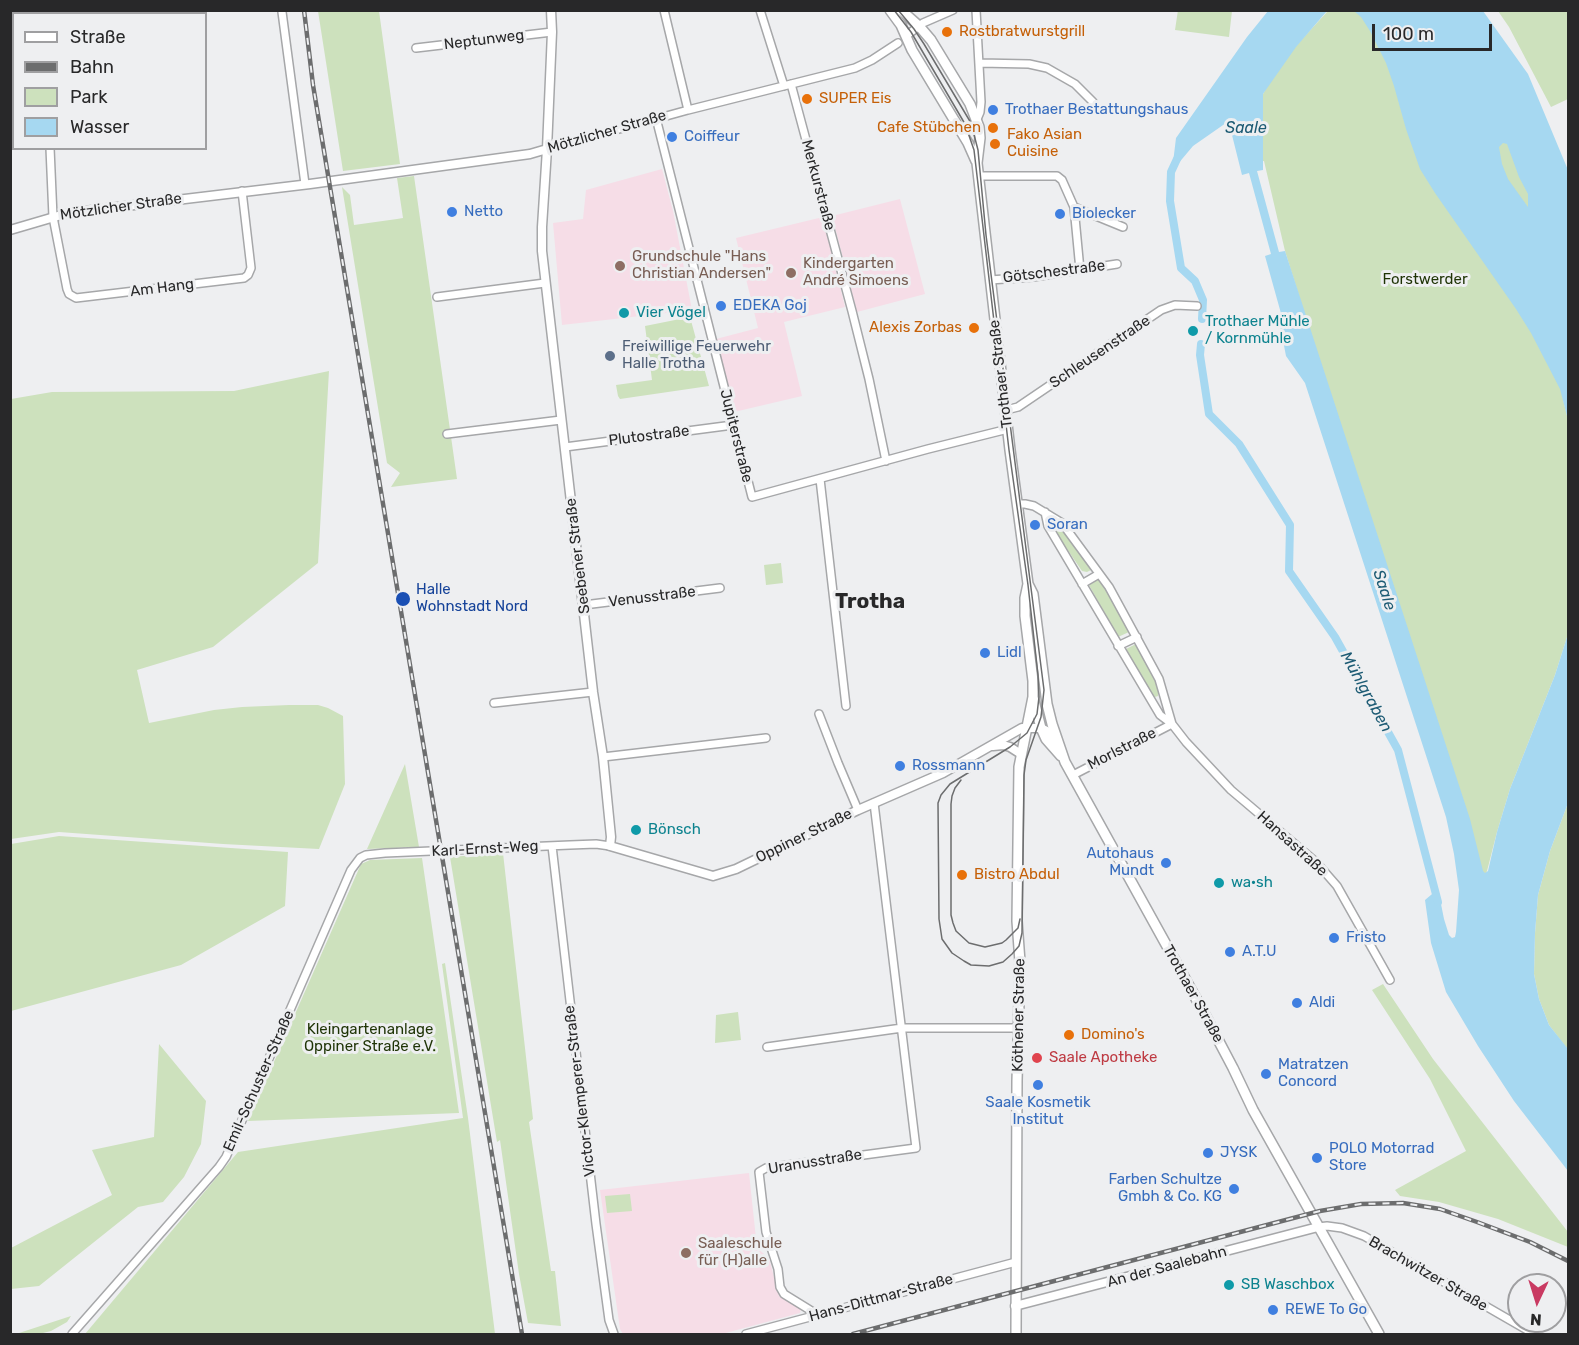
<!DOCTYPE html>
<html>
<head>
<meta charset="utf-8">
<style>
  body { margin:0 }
  #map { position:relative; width:1579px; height:1345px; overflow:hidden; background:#eeeff1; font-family:Rubik,sans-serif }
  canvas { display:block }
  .frame { position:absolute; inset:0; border:12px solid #282829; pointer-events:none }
  .legend { position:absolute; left:12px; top:12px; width:195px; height:138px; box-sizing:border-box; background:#eeeff1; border:2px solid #9f9fa1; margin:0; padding:8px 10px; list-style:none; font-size:18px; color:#282829 }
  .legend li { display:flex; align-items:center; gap:12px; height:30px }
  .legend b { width:30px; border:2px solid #9f9fa1 }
  .north { position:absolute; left:1507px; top:1273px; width:60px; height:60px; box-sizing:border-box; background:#eeeff1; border:2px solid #9f9fa1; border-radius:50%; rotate:184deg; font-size:16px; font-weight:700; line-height:24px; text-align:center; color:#282829 }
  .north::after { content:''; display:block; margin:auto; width:21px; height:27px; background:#c93a62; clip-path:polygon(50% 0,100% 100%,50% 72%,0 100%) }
  .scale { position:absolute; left:1372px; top:24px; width:120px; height:27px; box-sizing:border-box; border:3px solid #282829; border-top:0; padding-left:8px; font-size:18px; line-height:21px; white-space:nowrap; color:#282829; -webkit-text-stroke:4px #eeeff1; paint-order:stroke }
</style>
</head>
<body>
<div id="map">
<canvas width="1579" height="1345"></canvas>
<div class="frame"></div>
<ul class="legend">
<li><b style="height:8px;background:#fff"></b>Straße</li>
<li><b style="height:8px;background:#6c6d6e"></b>Bahn</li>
<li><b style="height:16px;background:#cde1bd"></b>Park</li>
<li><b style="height:16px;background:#a6d8f1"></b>Wasser</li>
</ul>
<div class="north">N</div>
<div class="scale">100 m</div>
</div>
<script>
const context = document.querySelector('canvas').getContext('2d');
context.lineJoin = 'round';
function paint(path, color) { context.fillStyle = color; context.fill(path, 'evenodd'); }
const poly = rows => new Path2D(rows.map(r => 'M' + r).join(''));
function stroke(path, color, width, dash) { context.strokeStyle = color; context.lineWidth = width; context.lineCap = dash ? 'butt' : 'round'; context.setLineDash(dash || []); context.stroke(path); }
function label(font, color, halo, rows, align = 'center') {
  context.font = font + ' Rubik,sans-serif'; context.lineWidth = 6; context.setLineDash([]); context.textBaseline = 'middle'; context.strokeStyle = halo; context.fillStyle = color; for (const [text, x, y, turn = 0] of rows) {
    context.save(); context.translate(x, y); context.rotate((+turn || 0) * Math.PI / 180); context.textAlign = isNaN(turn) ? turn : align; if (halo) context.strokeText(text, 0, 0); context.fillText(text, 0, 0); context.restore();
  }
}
const education = poly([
  [662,169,673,211,692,310,562,325,553,223,583,219,586,190],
  [900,199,925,294,857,312,832,216],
  [823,217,845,307,784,322,802,396,734,412,716,339,758,328,736,238],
  [749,1173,757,1248,769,1258,779,1296,801,1308,800,1313,722,1334,623,1334,620,1329,600,1190]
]);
const green = poly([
  [1178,10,1232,11,1229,37,1175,30],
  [318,11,379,11,400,164,343,171],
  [1498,11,1568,11,1568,99,1551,107,1509,27],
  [1327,12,1357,11,1521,151,1563,399,1568,420,1568,634,1555,675,1510,789,1497,832,1487,871,1486,873,1483,890,1285,251,1264,161,1257,162,1263,94,1280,63],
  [414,176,457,479,391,487,400,473,387,463,342,187,350,195,354,225,397,219,403,218,397,178],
  [690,317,709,386,620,399,618,396,616,385,652,380,645,326],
  [329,371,318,563,213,647,137,670,149,723,214,710,242,707,289,705,318,705,328,708,343,716,345,784,319,849,223,844,59,832,11,839,11,399,52,392,234,391],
  [1050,520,1058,524,1090,565,1091,570,1087,572,1082,571,1052,527],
  [781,563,783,583,766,585,764,565],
  [1098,578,1108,591,1129,632,1118,637,1089,585],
  [1136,644,1158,687,1158,696,1155,697,1151,694,1126,649],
  [405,764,419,847,367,849],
  [1568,803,1568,1050,1549,1025,1539,999,1534,974,1535,933,1538,895,1550,851],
  [59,836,288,852,285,906,181,965,11,1011,11,844],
  [503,853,533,1119,529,1122,551,1271,555,1271,561,1326,528,1323,519,1274,500,1140,497,1142,450,857],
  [422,858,459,1113,248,1121,361,864,370,860],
  [445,963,468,1118,495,1334,85,1334,238,1152,463,1118,442,964],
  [1383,984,1433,1059,1568,1232,1568,1247,1498,1219,1439,1202,1400,1196,1395,1190,1466,1151,1430,1079,1372,990],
  [738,1012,741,1040,715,1043,716,1015],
  [159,1044,206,1101,201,1144,184,1177,163,1202,138,1207,39,1286,11,1289,11,1248,112,1195,92,1150,154,1137],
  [630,1194,632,1211,607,1213,605,1196],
  [71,1316,67,1322,51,1331,39,1334,16,1334]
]);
const water = poly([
  [1268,11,1327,11,1296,47,1263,94,1263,170,1257,171,1279,252,1285,251,1470,819,1483,871,1485,873,1488,871,1497,832,1510,789,1555,675,1568,634,1568,803,1550,851,1538,895,1535,933,1534,974,1539,999,1549,1025,1568,1049,1568,1171,1514,1101,1478,1046,1446,992,1431,943,1425,900,1438,889,1444,919,1449,935,1452,938,1455,937,1456,932,1459,890,1454,854,1446,817,1305,383,1286,356,1280,325,1282,317,1265,256,1271,254,1249,173,1242,175,1229,123,1226,123,1193,146,1172,171,1176,138,1247,37],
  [1354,11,1483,11,1528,74,1568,170,1568,420,1560,389,1531,333,1516,309,1435,193,1420,169,1406,129,1394,86,1386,63,1370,31,1361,17],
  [1503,143,1507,144,1519,177,1528,194,1528,207,1508,179,1502,164,1499,147]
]);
const canal = poly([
  [1177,159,1171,172,1170,201,1181,268,1195,281,1203,300,1202,319],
  [1201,344,1200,355,1209,414,1239,444,1290,525,1289,571,1335,637,1398,750,1438,902]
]);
const minor = poly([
  [42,10,43,14],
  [664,10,688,110],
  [760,10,784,86],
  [976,10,981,102,980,112,977,119],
  [282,12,305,184],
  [906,36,923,23,953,10],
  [416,48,552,32],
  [980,63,1029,64,1047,68,1075,84,1093,102],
  [791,84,852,311,869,379,886,461],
  [656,118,752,497,928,449,1008,429],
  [50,148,53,217,67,289,69,294,76,298,244,278,248,275,251,268,242,191],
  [547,149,688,110,855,68,872,60,898,43],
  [978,176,1057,176,1062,180,1074,207,1080,270],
  [1074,207,1123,227],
  [990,280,1033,277,1117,264],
  [437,297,545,283],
  [1006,410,1018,407,1161,310,1175,305,1197,306],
  [447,434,561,420],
  [565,447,733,425],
  [820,479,846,706],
  [1017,504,1025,504,1034,506,1062,523,1109,587,1159,679,1172,724],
  [1045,512,1048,526,1160,715,1172,724,1186,742,1231,790,1316,862,1337,886,1390,980],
  [1082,584,1099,574],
  [584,605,720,588],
  [1118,646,1137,637],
  [494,703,593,692],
  [819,714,838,763,858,810],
  [603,757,766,738],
  [1073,775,1172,724],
  [552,846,596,1224,609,1320,614,1334],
  [767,1047,902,1028,1019,1028],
  [1318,1227,1327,1226,1342,1228,1364,1236,1534,1334],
  [818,1315,784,1294,780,1287,778,1269,766,1232,759,1172,766,1168,916,1148,874,803],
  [72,1334,219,1167,226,1157,351,870,360,858,366,855,385,853,570,845,596,844,610,846],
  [746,1334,1016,1262]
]);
const tertiary = poly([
  [551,10,552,32,547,149,542,227,542,251,593,692,603,757,611,837,610,846,713,876,736,869,858,810,943,773,1022,728,1041,728,1049,732,1057,739],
  [10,230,68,213,310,184,530,154,547,149],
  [993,746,1003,745,1010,747,1021,754],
  [1015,1306,1318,1227]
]);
const secondary = poly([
  [890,10,901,25,912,50,968,143,976,161],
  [901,10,919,26,931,40,970,104,979,127,980,138,977,163,1010,450,1028,584,1033,594,1047,704,1052,724,1065,762,1204,1013,1233,1068,1253,1110,1379,1334],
  [1028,584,1025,598,1025,616,1033,681,1033,697,1041,728,1046,739,1061,756],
  [1016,1334,1017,1081,1020,962,1017,921,1019,767,1033,697]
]);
const tram = poly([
  [894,10,911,32,965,124,974,150,1009,450,1028,585,1038,675,1039,697,1037,714,1027,733,1010,747,950,784,941,795,938,803,939,919,942,939,952,953,964,961,971,965,989,966,1003,962,1012,954,1019,946,1022,933,1024,775,1026,760,1041,717,1044,690,986,235,978,150,971,123,924,44,914,29,898,10],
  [961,780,955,788,952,796,951,804,951,915,953,923,956,931,969,943,985,947,1002,943,1006,940,1018,928,1020,919]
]);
const rail = poly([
  [304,10,313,85,328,175,522,1334],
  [853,1334,1320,1211,1361,1204,1403,1203,1440,1209,1477,1222,1530,1242,1568,1261]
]);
const markers = [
  [947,32,6,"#e8710a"],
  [807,99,6,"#e8710a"],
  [993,110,6,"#3f7fe0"],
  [993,128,6,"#e8710a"],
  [672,137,6,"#3f7fe0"],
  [995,144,6,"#e8710a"],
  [452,212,6,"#3f7fe0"],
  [1060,214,6,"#3f7fe0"],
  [620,266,6,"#8d6e63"],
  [791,273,6,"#8d6e63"],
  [721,306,6,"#3f7fe0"],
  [624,313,6,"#0f9aa8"],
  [974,328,6,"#e8710a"],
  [1193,331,6,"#0f9aa8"],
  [610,356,6,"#5c6f8a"],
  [1035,525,6,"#3f7fe0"],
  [403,599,8,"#1a4fb4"],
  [985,653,6,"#3f7fe0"],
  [900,766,6,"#3f7fe0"],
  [636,830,6,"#0f9aa8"],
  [1166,863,6,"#3f7fe0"],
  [962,875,6,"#e8710a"],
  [1219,883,6,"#0f9aa8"],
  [1334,938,6,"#3f7fe0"],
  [1230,952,6,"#3f7fe0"],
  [1297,1003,6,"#3f7fe0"],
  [1069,1035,6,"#e8710a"],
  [1037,1058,6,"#e0444e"],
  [1266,1074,6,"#3f7fe0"],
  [1038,1085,6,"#3f7fe0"],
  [1208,1153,6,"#3f7fe0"],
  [1317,1158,6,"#3f7fe0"],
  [1234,1189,6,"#3f7fe0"],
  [686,1253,6,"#8d6e63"],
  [1229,1285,6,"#0f9aa8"],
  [1273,1310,6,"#3f7fe0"]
];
const foodNames = [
  ["Rostbratwurstgrill",959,32],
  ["SUPER Eis",819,99],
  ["Cafe Stübchen",981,128,"right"],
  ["Fako Asian",1007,135],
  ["Cuisine",1007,152],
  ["Alexis Zorbas",962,328,"right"],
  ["Bistro Abdul",974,875],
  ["Domino's",1081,1035]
];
const streetNames = [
  ["Neptunweg",484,40,-7],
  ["Mötzlicher Straße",607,132,-16],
  ["Merkurstraße",818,185,75],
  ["Mötzlicher Straße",121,207,-8],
  ["Götschestraße",1054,272,-7],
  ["Am Hang",162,288,-7],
  ["Schleusenstraße",1100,352,-34],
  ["Trothaer Straße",1001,374,-97],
  ["Plutostraße",649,436,-7],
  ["Jupiterstraße",736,436,76],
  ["Seebener Straße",578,556,-97],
  ["Venusstraße",652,597,-7],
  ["Morlstraße",1122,749,-27],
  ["Oppiner Straße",804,836,-26],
  ["Hansastraße",1292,844,42],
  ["Karl-Ernst-Weg",485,849,-3],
  ["Trothaer Straße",1193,994,61],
  ["Köthener Straße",1019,1015,-89],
  ["Emil-Schuster-Straße",259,1081,-66],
  ["Victor-Klemperer-Straße",580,1091,-97],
  ["Uranusstraße",815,1162,-9],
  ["An der Saalebahn",1167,1267,-15],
  ["Brachwitzer Straße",1428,1274,30],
  ["Hans-Dittmar-Straße",881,1298,-15]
];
const shopNames = [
  ["Trothaer Bestattungshaus",1005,110],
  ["Coiffeur",684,137],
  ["Netto",464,212],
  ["Biolecker",1072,214],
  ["EDEKA Goj",733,306],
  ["Soran",1047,525],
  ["Lidl",997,653],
  ["Rossmann",912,766],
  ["Autohaus",1154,854,"right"],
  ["Mundt",1154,871,"right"],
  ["Fristo",1346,938],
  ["A.T.U",1242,952],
  ["Aldi",1309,1003],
  ["Matratzen",1278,1065],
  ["Concord",1278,1082],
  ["Saale Kosmetik",1038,1103,"center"],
  ["Institut",1038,1120,"center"],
  ["POLO Motorrad",1329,1149],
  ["Store",1329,1166],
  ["JYSK",1220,1153],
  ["Farben Schultze",1222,1180,"right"],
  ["Gmbh & Co. KG",1222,1197,"right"],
  ["REWE To Go",1285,1310]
];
const educationNames = [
  ["Grundschule \"Hans",632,257],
  ["Christian Andersen\"",632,274],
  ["Kindergarten",803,264],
  ["André Simoens",803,281],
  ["Saaleschule",698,1244],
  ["für (H)alle",698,1261]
];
const parkNames = [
  ["Forstwerder",1425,280],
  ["Kleingartenanlage",370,1030],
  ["Oppiner Straße e.V.",370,1047]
];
const cultureNames = [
  ["Vier Vögel",636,313],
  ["Trothaer Mühle",1205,322],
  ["/ Kornmühle",1205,339],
  ["Bönsch",648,830],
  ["wa·sh",1231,883],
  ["SB Waschbox",1241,1285]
];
const serviceNames = [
  ["Freiwillige Feuerwehr",622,347],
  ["Halle Trotha",622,364]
];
const transitNames = [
  ["Halle",416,590],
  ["Wohnstadt Nord",416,607]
];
const healthNames = [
  ["Saale Apotheke",1049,1058]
];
const waterNames = [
  ["Saale",1246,128],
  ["Saale",1384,590,72],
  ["Mühlgraben",1366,692,61]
];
const districtNames = [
  ["Trotha",870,602]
];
paint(education, '#f6dde7');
paint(green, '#cde1bd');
paint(water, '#a6d8f1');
stroke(canal, '#a6d8f1', 8);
stroke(minor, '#a6a7a9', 10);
stroke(tertiary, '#a6a7a9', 11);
stroke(secondary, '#a6a7a9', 12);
stroke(minor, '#fff', 7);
stroke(tertiary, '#fff', 8);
stroke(secondary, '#fff', 9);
stroke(tram, '#6c6d6e', 1.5);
stroke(rail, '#6c6d6e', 4.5);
stroke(rail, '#eeeff1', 2, [7]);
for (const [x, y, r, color] of markers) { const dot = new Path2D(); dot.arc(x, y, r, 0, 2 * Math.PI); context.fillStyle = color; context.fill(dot); stroke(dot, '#eeeff1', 2); }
label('15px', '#c56008', '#eeeff1', foodNames, 'left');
label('15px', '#282829', '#eeeff1', streetNames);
label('15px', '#366cbe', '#eeeff1', shopNames, 'left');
label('15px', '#785e54', '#eeeff1', educationNames, 'left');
label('15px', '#1f3406', '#eeeff1', parkNames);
label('15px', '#0d838f', '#eeeff1', cultureNames, 'left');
label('15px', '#4e5e75', '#eeeff1', serviceNames, 'left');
label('15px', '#164399', '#eeeff1', transitNames, 'left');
label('15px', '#be3a42', '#eeeff1', healthNames, 'left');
label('italic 16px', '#1d5b74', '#eeeff1', waterNames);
label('bold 21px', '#282829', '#eeeff1', districtNames);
</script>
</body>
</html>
